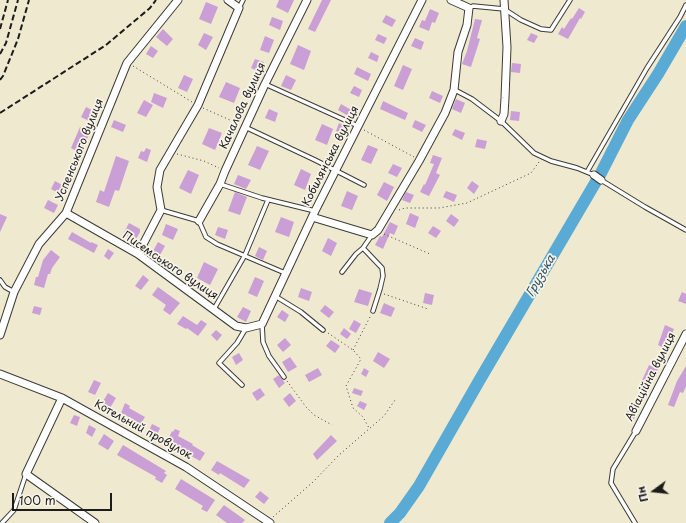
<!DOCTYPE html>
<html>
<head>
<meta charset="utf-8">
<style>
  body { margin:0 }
  #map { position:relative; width:686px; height:523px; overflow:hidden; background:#efe9d0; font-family:"Playpen Sans",sans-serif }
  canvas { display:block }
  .north { position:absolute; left:634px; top:471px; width:40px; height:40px; -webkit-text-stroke:3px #f7f3e8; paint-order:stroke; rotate:255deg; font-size:11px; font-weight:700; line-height:16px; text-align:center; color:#1c1c1c }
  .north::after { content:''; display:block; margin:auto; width:14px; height:18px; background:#1c1c1c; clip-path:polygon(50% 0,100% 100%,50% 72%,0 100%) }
  .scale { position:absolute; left:12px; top:493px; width:100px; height:18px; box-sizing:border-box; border:2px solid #1c1c1c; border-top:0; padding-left:5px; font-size:12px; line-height:14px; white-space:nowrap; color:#1c1c1c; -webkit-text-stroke:3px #f7f3e8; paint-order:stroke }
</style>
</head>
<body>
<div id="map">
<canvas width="686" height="523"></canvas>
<div class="north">Пн</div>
<div class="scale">100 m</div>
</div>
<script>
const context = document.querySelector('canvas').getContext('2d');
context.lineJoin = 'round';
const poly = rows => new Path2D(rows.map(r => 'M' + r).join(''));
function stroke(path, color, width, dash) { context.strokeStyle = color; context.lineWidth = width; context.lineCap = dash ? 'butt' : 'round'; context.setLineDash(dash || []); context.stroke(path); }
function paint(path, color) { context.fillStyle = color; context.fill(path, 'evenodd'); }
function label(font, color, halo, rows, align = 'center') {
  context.font = font + ' "Playpen Sans",sans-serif'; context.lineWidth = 3.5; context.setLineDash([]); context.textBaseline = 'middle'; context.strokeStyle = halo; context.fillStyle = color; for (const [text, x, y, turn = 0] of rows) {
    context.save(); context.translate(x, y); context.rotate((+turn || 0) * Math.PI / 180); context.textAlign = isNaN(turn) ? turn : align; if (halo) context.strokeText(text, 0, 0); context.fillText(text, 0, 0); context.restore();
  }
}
const river = poly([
  [390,523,400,513,419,486,479,381,601,173,628,120,658,74,686,26]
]);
const building = poly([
  [279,0,294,0,288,13,276,7],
  [322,0,331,0,315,32,308,29],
  [206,2,218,7,211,24,199,19],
  [579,8,585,12,581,19,580,18,568,39,558,34,562,27,564,29,571,18,572,19],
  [430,9,439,13,435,23,432,22,429,31,419,27,422,20,425,21],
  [386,15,396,20,392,27,382,22],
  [272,17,283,21,280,30,269,25],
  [475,19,482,20,477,38,480,39,471,67,462,64,467,51],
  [163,29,173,39,167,46,156,37],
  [204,33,213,37,206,50,198,45],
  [531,33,538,36,534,43,527,40],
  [378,34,387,38,384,44,375,40],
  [265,36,274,40,269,53,260,50],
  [415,38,424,42,421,50,411,46],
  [298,45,311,51,304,70,290,64],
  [151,46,158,51,153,58,146,54],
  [371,52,379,56,377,62,368,58],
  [255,59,264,62,260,72,251,68],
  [512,63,521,64,520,73,511,72],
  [403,65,412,69,403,90,394,86],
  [357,67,371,74,368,81,354,74],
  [184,75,193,79,187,92,178,88],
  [286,75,296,80,291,90,281,86],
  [226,82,240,88,234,103,219,97],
  [354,86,362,90,359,97,350,93],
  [432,91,443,96,440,103,429,98],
  [154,93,167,98,163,108,151,102],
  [456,99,465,103,461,113,452,109],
  [144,100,153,105,146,117,137,113],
  [383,101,408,113,405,120,380,109],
  [341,104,353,111,350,117,338,110],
  [86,107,94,111,89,121,81,117],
  [269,109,278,113,275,122,265,118],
  [511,111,520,112,519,121,510,120],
  [114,120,126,125,123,132,111,127],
  [415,120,426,125,422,132,412,127],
  [339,123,347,127,343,135,336,131],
  [322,124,333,129,327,145,315,140],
  [80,127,90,133,80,153,71,148],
  [209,128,222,133,215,150,202,144],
  [455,129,465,133,462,140,452,135],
  [477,139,487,141,485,149,475,147],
  [368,145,378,149,371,164,361,160],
  [257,146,269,151,260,170,248,165],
  [146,148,151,150,147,162,138,158,141,151,144,152],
  [433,155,442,158,436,173,440,175,429,196,420,192,424,184,425,185,434,164,430,163],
  [116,156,129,161,119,191,115,190,109,207,96,202,100,190,104,192],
  [393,164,402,168,397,177,388,173],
  [301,169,311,174,305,190,294,185],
  [188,170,199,175,191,194,179,188],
  [238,175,251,180,246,189,234,184],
  [55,181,64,186,60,194,51,189],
  [472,181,479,186,474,194,467,188],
  [384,182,394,187,387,201,377,195],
  [347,191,358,196,352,210,341,206],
  [446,191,457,195,454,202,443,197],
  [235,192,247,197,240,215,228,211],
  [406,192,414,195,410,203,402,200],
  [48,200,58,205,54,213,44,208],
  [410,213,419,217,415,228,406,224],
  [0,214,7,217,0,232],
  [451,214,459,220,454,227,446,221],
  [281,217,294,222,289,237,275,232],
  [390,222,398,226,394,235,390,233,383,249,375,245,380,236,382,237],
  [129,223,140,229,140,232,135,241,123,234],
  [166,224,178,229,173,240,162,235],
  [433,226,441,231,436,238,428,233],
  [218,227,228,230,225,239,215,235],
  [72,232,91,243,91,242,98,245,94,253,68,239],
  [328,238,337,243,331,256,322,251],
  [158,242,165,246,160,255,153,251],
  [259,247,267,251,263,260,255,256],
  [108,249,114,253,109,260,104,256],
  [51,250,60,257,52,268,50,274,48,274,44,288,34,285,36,277,38,277,43,260],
  [204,262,218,269,210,285,197,278],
  [143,275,149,280,141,290,135,286],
  [255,277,264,281,257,297,248,293],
  [158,287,180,303,170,315,163,310,166,305,152,295],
  [301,288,312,292,309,301,298,297],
  [359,289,372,293,368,306,354,302],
  [682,292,686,294,686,304,678,301],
  [425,293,434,295,432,305,423,303],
  [384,303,395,308,391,317,380,313],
  [325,305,334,312,329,318,320,311],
  [34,306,42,308,40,315,32,313],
  [243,307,251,311,246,322,237,317],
  [282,310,289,315,285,322,277,317],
  [183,316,197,325,201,320,207,324,198,336,187,328,186,329,177,324],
  [354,320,361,324,356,333,349,329],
  [665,325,674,329,666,349,658,345],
  [344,328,351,334,347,339,340,334],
  [216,330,222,335,217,341,211,335],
  [285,338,291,345,283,352,277,345],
  [331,340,340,346,335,353,326,346],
  [378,352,390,359,384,368,373,361],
  [239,353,243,360,236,365,232,357],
  [290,357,297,367,288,372,282,362],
  [649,365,658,369,646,393,638,389],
  [686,366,686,386,683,393,680,392,674,407,668,405,677,381],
  [318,368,322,375,309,382,305,375],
  [364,368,369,371,366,377,361,374],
  [279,375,285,383,279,388,273,379],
  [94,380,101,383,95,395,88,392],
  [260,388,265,395,257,401,252,393],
  [354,388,363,391,361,396,352,393],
  [108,393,116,398,110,408,102,403],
  [290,393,296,401,289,407,283,399],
  [360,401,367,404,364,410,357,406],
  [125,403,130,406,129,408,145,417,140,425,132,421,133,419,121,413],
  [630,406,638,410,634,419,626,415],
  [74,415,80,417,77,426,70,423],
  [152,424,160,428,157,435,149,431],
  [89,425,96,429,92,437,86,433],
  [175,429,180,431,178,436,193,444,192,445,205,453,200,461,167,442,172,431,173,432],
  [104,434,114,441,108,450,98,444],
  [331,435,337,441,317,460,313,454],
  [123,445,166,471,164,473,167,475,162,483,155,479,156,477,117,455],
  [217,461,250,480,244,488,220,473,219,475,211,470],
  [181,479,215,500,207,512,201,509,203,506,175,489],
  [260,491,269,498,264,504,255,497],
  [224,505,245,520,242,523,227,523,216,515]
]);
const path = poly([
  [133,66,192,102],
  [203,108,239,124],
  [364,130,414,157],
  [177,154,204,161,219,168],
  [399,210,405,208,439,208,467,203,531,173,539,162],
  [384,234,430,254],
  [384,294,428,309],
  [328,333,353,350,361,359,346,386,353,408,363,417,369,428],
  [353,350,371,315],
  [287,381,306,407,314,415,332,425],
  [273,517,313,482,339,455,384,416,395,400]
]);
const service = poly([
  [239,8,243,0],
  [469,8,473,6,504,9,521,20,541,29,551,30,570,0],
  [265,84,358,126],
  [455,90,472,99,501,121,534,153,551,161,577,168,594,175],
  [245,127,315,160,364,185],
  [587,172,647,68,680,17,686,5],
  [601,180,645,207,686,230],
  [220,184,262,198,315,211],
  [161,210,199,221,206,237,217,244,285,273],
  [363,248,382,268,383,276,380,289,373,311],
  [342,272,356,254,363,248,372,235],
  [0,280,5,287,14,292],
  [275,296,301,312,323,330],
  [214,309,245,255,268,200],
  [262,324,263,342,269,356,284,377],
  [242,385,219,363,237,343,246,328],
  [2,523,14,510,26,474],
  [635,523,611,483,613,469,636,431]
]);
const minor = poly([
  [501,121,504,114,505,98,507,47,504,0],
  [594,175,601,180],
  [66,213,138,254,236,326,246,328,262,324,315,211,422,0],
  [312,217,372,235,378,230,419,161,445,113,454,90,458,52,467,25,469,8,451,0],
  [199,221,220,184,225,171,265,84,307,0],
  [138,254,161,210,157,187,160,170,198,105,239,8,228,0],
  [0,335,14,292,39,244,66,213,68,208,127,63,178,0],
  [0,374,62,398,186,467,270,523],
  [62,398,26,474,95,523],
  [636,431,686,334]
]);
const rail = poly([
  [0,29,8,0],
  [0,54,6,43,18,0],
  [0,80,3,76,18,39,29,0],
  [0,113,106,45,150,8,156,0]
]);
const streetNames = [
  ["Качалова вулиця",243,106,-65],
  ["Успенського вулиця",80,150,-68],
  ["Кобилянська вулиця",331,156,-63],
  ["Писемського вулиця",170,266,34],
  ["Авіаційна вулиця",651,377,-63],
  ["Котельний провулок",143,430,29]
];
const waterNames = [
  ["Грузька",541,276,-60]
];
stroke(river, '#59aad4', 12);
paint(building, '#c99fd5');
stroke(service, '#3c3b37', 5.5);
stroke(minor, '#3c3b37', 9);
stroke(path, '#3c3b37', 1, [1, 3]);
stroke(service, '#fff', 3.5);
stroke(minor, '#fff', 7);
stroke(rail, '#1c1c1c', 2, [6, 3]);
label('11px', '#1c1c1c', '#f7f3e8', streetNames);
label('italic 12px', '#345566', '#f7f3e8', waterNames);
</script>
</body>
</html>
